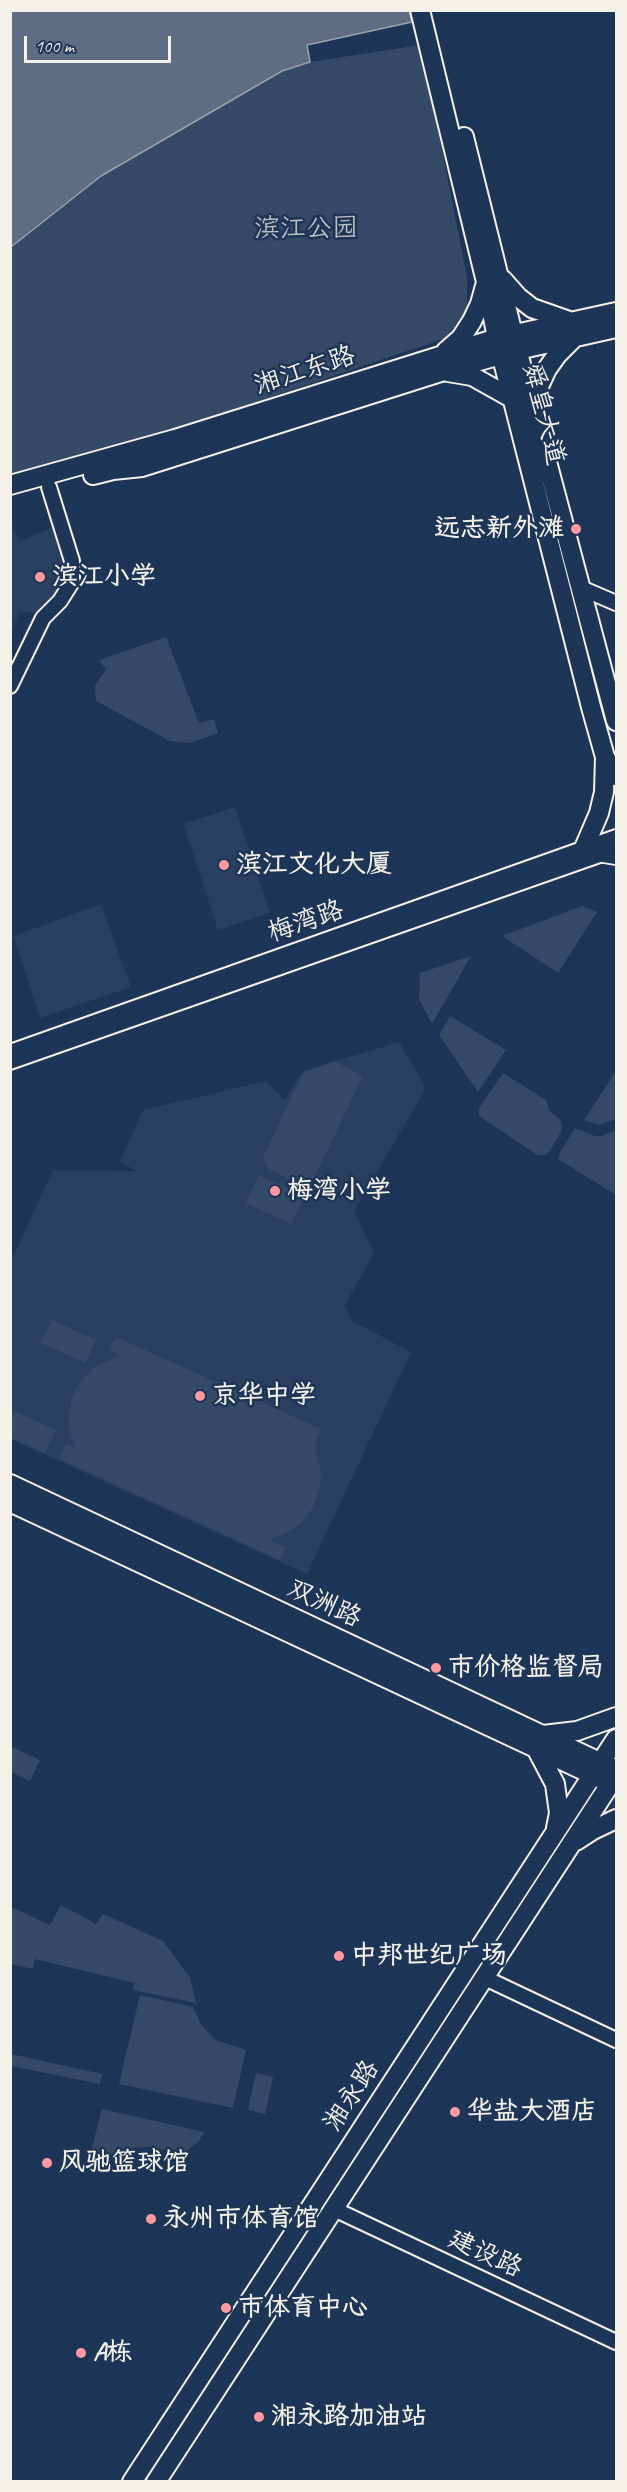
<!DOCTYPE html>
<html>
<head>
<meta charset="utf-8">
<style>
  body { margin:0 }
  #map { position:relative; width:627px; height:2492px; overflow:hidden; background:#1d3557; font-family:Caveat,sans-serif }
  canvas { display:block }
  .frame { position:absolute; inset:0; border:12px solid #f4f1e8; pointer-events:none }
  .scale { position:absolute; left:24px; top:36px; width:147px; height:27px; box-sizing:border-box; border:3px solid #f4f1e8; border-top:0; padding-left:8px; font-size:18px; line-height:21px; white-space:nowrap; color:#f4f1e8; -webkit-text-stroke:4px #1d3557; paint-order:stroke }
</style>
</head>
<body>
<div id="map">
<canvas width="627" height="2492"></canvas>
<div class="frame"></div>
<div class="scale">100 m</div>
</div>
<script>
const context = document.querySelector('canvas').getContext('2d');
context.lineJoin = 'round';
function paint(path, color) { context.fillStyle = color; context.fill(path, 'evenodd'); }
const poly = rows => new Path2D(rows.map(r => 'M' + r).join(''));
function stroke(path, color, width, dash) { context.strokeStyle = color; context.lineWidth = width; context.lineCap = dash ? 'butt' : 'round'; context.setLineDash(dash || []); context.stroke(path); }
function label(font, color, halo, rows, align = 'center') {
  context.font = font + ' Caveat,"LXGW WenKai TC",sans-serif'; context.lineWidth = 5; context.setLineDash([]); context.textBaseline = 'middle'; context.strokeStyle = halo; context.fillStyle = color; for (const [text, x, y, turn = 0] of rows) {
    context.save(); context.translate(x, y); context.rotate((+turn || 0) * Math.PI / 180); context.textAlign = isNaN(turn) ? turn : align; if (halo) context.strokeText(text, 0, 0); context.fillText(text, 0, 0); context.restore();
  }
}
const built = poly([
  [12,523,19,541,57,526,70,570,59,597,37,613,20,612,11,631],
  [235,807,270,913,218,930,183,824],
  [101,904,131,987,40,1018,14,936],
  [399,1042,426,1088,354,1211,374,1253,345,1305,352,1321,411,1352,307,1574,11,1439,11,1262,53,1170,137,1171,120,1162,143,1110,266,1081,285,1100,303,1071]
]);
const green = poly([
  [421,45,467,277,467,314,446,338,113,450,11,480,11,247,101,176,282,71,310,62],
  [166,637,199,723,214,719,218,733,190,743,170,741,96,701,95,686,106,669,99,660],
  [582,906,597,912,558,973,502,936],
  [471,956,432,1024,419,999,420,973],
  [450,1016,506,1050,478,1092,439,1035],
  [334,1061,363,1076,309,1189,269,1169,263,1157,303,1073],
  [616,1071,616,1119,599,1125,584,1120],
  [503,1073,546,1100,549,1110,561,1121,562,1130,549,1152,545,1155,537,1155,479,1116,479,1108],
  [575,1128,595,1136,602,1136,616,1130,616,1195,558,1159,560,1152],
  [259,1175,305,1196,291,1224,246,1203],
  [52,1320,96,1340,86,1363,41,1343],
  [116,1337,321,1429,315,1445,321,1474,319,1491,312,1509,300,1524,287,1533,270,1540,286,1548,280,1560,59,1459,66,1444,75,1448,68,1424,72,1396,80,1382,94,1368,119,1355,110,1350],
  [12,1410,56,1430,45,1453,11,1438],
  [10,1746,40,1760,30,1781,11,1772],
  [61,1905,96,1924,103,1914,163,1941,190,1978,196,2003,133,1990,134,1983,35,1959,33,1969,11,1964,11,1907,50,1925],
  [140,1995,193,2007,202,2026,216,2040,246,2050,233,2108,119,2084],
  [11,2054,102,2074,100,2084,11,2066],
  [256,2073,273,2077,265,2114,248,2110],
  [102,2109,204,2132,198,2142,188,2150,179,2153,149,2147,132,2148,110,2156,94,2171,86,2170]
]);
const water = poly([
  [11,10,409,10,412,22,307,45,310,62,282,71,101,176,11,247,11,10]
]);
const minor = poly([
  [581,588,616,603],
  [10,686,43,618,60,601,72,582,72,561,49,487],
  [10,1052,616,837],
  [10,1062,611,851],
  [485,1978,616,2040],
  [334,2209,616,2342]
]);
const major = poly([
  [420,10,486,282,497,338,591,707,605,757,616,776],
  [464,137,513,334,616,721],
  [503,280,518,297,532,308,569,321],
  [446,351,461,338,472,321,480,304,485,286],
  [448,372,472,376,513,399],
  [535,406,540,384,547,369,557,355,574,338],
  [93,475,113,470,142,467,444,371,518,350,616,328],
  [10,485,175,439,497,338,616,312],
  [584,848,599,813,604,792,605,757],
  [604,853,616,855],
  [10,1484,612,1768],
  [10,1502,604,1780],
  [543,1735,577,1731,616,1717],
  [536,1748,555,1784,559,1813,556,1828],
  [576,1841,593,1830,616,1819],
  [132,2482,616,1739],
  [156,2482,616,1775]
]);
const markers = [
  [576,529,6,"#ff9aa2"],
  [40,577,6,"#ff9aa2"],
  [224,865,6,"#ff9aa2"],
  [275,1191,6,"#ff9aa2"],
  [200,1396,6,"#ff9aa2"],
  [436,1668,6,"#ff9aa2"],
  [339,1956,6,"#ff9aa2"],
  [455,2112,6,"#ff9aa2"],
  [47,2163,6,"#ff9aa2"],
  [151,2219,6,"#ff9aa2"],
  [226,2308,6,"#ff9aa2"],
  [81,2353,6,"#ff9aa2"],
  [259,2417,6,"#ff9aa2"]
];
const parkNames = [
  ["滨江公园",306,229]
];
const streetNames = [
  ["湘江东路",305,371,-18],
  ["舜皇大道",543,414,76],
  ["梅湾路",306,922,-19],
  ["双洲路",324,1604,25],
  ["湘永路",352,2096,-57],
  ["建设路",485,2254,25]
];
const poiNames = [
  ["远志新外滩",564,529,"right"],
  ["滨江小学",52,577],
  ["滨江文化大厦",236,865],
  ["梅湾小学",287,1191],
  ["京华中学",212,1396],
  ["市价格监督局",448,1668],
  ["中邦世纪广场",351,1956],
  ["华盐大酒店",467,2112],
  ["风驰篮球馆",59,2163],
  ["永州市体育馆",163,2219],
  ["市体育中心",238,2308],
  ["A栋",93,2353],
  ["湘永路加油站",271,2417]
];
paint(built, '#2a4060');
paint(green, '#354a67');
paint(water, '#5e6d82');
stroke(water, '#9aa2ab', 1.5);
stroke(minor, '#f4f1e8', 18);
stroke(major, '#f4f1e8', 22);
stroke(minor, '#1d3557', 14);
stroke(major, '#1d3557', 18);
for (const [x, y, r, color] of markers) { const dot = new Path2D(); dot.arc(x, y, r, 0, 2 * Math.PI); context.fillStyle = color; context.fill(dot); stroke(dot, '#1d3557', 2); }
label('26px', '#bbbfc1', '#1d3557', parkNames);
label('26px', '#f4f1e8', '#1d3557', streetNames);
label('bold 26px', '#f4f1e8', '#1d3557', poiNames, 'left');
</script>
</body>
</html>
